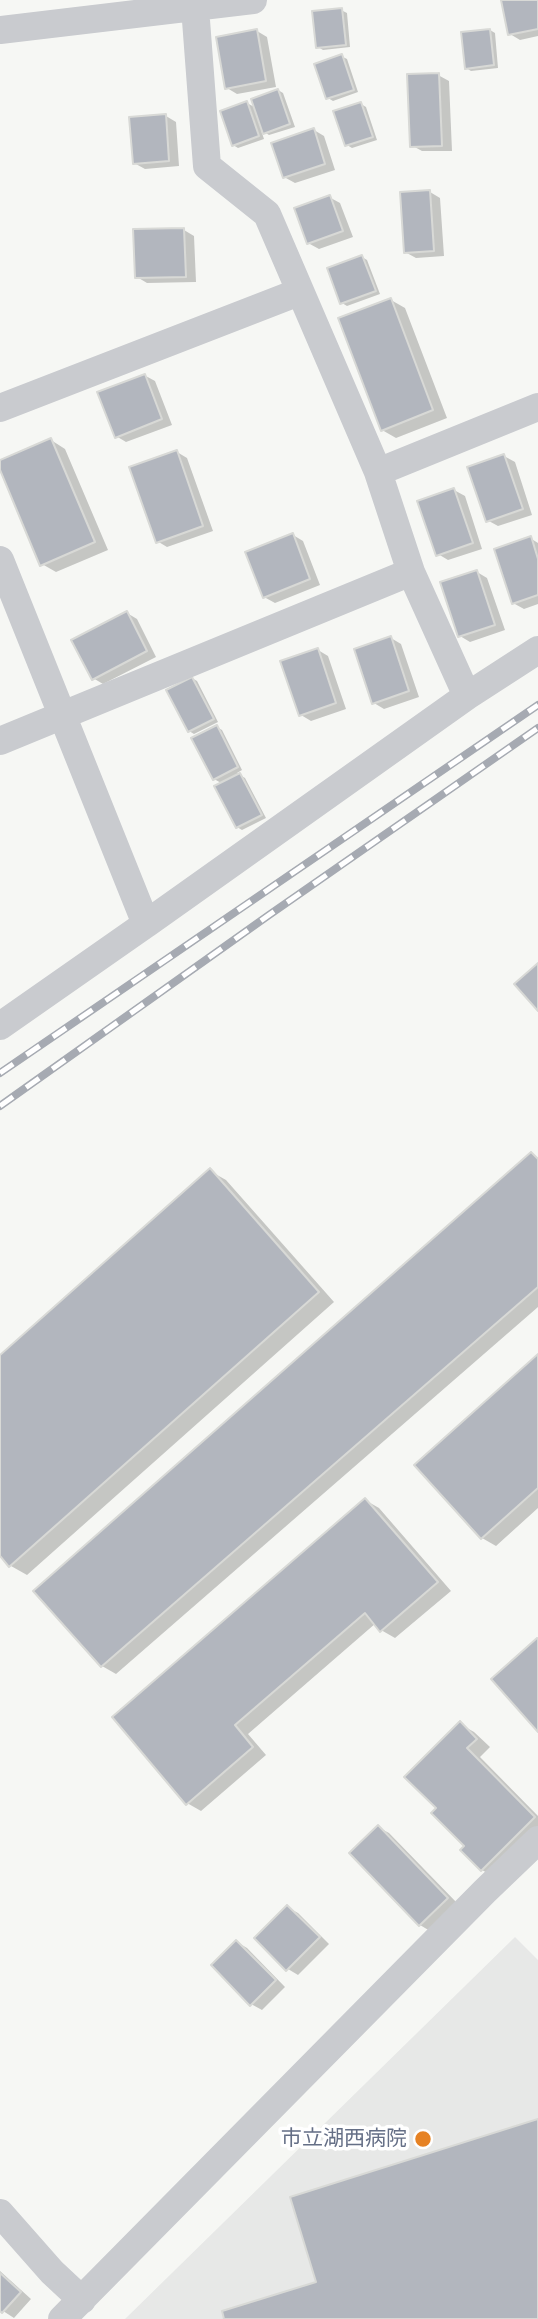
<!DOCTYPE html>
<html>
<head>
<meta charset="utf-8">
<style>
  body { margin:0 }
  canvas { display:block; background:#f6f7f4 }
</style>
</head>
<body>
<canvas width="538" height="2319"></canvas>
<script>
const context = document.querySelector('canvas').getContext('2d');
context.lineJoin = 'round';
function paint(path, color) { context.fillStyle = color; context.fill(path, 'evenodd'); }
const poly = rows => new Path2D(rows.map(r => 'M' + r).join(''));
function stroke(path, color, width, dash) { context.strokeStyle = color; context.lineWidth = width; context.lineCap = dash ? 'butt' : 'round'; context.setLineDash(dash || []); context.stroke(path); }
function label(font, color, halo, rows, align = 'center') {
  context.font = font + ' Quicksand,"Noto Sans JP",sans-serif'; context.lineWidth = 7; context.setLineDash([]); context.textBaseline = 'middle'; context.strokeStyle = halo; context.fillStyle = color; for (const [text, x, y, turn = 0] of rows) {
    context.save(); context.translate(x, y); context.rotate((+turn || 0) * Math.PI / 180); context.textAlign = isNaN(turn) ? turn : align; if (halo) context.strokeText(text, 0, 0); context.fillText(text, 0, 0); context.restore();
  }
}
const built = poly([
  [515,1937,538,1960,538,2319,125,2319]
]);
const shadow = poly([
  [503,0,538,0,538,36,520,40,510,34],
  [341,10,347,13,350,47,323,50,318,47],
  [490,30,495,33,498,68,471,71,466,68],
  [257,31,267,37,276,87,237,94,227,88],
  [341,56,347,59,358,92,333,101,328,98],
  [438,75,449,81,452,151,422,151,411,145],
  [278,90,283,93,295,127,269,135,261,130,264,139,238,148,233,145,247,103,256,108],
  [361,104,366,107,377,140,352,148,347,145],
  [166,116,176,122,179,166,145,169,134,163],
  [314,130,324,136,335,170,295,183,284,177],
  [430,192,440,198,444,256,416,258,405,252],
  [329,197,340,203,353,237,319,249,308,243],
  [184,230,194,236,196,282,147,283,137,277],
  [362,257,367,260,380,294,347,306,342,303],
  [391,300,405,308,447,418,396,438,382,430],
  [144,375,155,381,172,425,126,442,116,436],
  [51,440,65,449,108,550,56,572,42,564,0,466,0,462],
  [177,452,187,458,213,531,167,547,157,541],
  [504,456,515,462,532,515,498,526,487,520],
  [454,490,465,496,482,549,448,560,438,554],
  [293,535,303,541,320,585,275,603,264,597],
  [530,538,538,543,538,604,524,609,513,603],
  [477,572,487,578,505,630,470,642,460,636],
  [127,613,137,619,156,657,103,684,93,678],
  [391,638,401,644,419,697,384,709,374,703],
  [318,650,328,656,346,709,311,721,301,715],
  [192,678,197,681,218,722,194,734,189,731],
  [217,727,222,730,242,770,237,773,245,778,266,818,242,830,237,827,223,784,214,779],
  [531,1154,538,1158,538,1307,116,1674,102,1666],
  [210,1171,226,1180,334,1302,27,1575,11,1566,0,1554,0,1357],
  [538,1356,538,1508,496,1546,482,1538,417,1465],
  [365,1500,379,1508,451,1591,395,1638,381,1630,376,1623,248,1734,266,1755,201,1811,187,1803],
  [460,1724,474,1732,490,1747,480,1757,538,1816,538,1836,496,1878,482,1870,438,1808],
  [378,1827,389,1833,458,1904,430,1931,420,1925],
  [287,1907,298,1913,329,1944,298,1975,288,1969],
  [237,1942,247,1948,285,1987,262,2010,251,2004],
  [0,2271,31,2299,14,2318,0,2309]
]);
const building = poly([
  [501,0,538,0,538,29,508,35,501,0],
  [342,8,346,45,316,48,312,11,342,8],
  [257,29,266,81,225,89,216,37,257,29],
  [490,29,494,65,465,69,461,32,490,29],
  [342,54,354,90,326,99,314,64,342,54],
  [439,73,442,146,410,147,407,74,439,73],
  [278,89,290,124,263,134,251,99,278,89],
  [247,101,259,136,232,146,220,111,247,101],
  [361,102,373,137,345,146,333,111,361,102],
  [166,114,169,161,133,164,129,117,166,114],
  [314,128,325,164,283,178,271,143,314,128],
  [430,190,434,251,404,253,400,192,430,190],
  [330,195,343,231,307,244,294,208,330,195],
  [184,228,186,277,135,278,133,229,184,228],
  [362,255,376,291,340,304,327,268,362,255],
  [391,298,433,410,381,431,338,318,391,298],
  [145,374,162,419,115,438,97,392,145,374],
  [51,438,95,542,40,566,0,470,0,460,51,438],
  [177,450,203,526,156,543,129,467,177,450],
  [504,454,523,509,486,522,467,467,504,454],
  [454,488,473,543,436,556,417,501,454,488],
  [293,533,310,579,263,598,245,552,293,533],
  [531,536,538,559,538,595,512,604,494,549,531,536],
  [477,570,495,625,458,637,440,582,477,570],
  [127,611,147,651,92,680,71,640,127,611],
  [391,636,409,691,372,704,354,649,391,636],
  [318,648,336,703,299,716,280,661,318,648],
  [192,677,214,719,188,732,166,690,192,677],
  [217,725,238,767,213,780,191,738,217,725],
  [240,773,262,815,236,828,214,786,240,773],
  [538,963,538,1011,514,984,538,963],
  [531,1152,538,1159,538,1287,101,1667,33,1591,531,1152],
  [210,1168,319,1292,9,1567,0,1556,0,1355,210,1168],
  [538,1354,538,1488,481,1539,414,1465,538,1354],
  [365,1498,438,1582,380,1632,365,1613,235,1725,253,1747,186,1805,112,1717,365,1498],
  [537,1638,538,1639,538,1732,491,1679,537,1638],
  [460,1721,477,1739,467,1748,535,1817,481,1871,460,1850,464,1846,431,1813,436,1808,404,1777,460,1721],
  [378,1825,448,1898,419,1926,349,1853,378,1825],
  [287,1905,320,1937,286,1971,254,1938,287,1905],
  [236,1940,276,1980,250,2006,211,1965,236,1940],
  [538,2119,538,2319,224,2319,222,2311,316,2282,290,2197,538,2119],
  [0,2273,21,2292,2,2313,0,2311,0,2273]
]);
const minor = poly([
  [0,30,253,0],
  [0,408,299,292],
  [378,472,538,407],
  [0,560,146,924,0,1026],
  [467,696,538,650],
  [0,741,411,572],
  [146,924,467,696,411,572,378,472,267,214,207,166,195,7],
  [0,2213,52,2272,82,2300],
  [62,2319,485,1891,538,1840]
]);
const rail = poly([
  [0,1073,538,705],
  [0,1106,269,915,538,728]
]);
const markers = [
  [423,2139,9,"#e68224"]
];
const poiNames = [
  ["市立湖西病院",407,2139]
];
paint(built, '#e7e8e7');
paint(shadow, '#0003');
paint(building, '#b2b6be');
stroke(building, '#d8d9d6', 2);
stroke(minor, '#c9cbcf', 28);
stroke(rail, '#a6aab2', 8);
stroke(rail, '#fff', 5, [16]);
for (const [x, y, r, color] of markers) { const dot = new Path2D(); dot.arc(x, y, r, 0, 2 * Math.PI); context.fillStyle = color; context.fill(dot); stroke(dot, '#fff', 2.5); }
label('21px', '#656f86', '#fff', poiNames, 'right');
</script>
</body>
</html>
